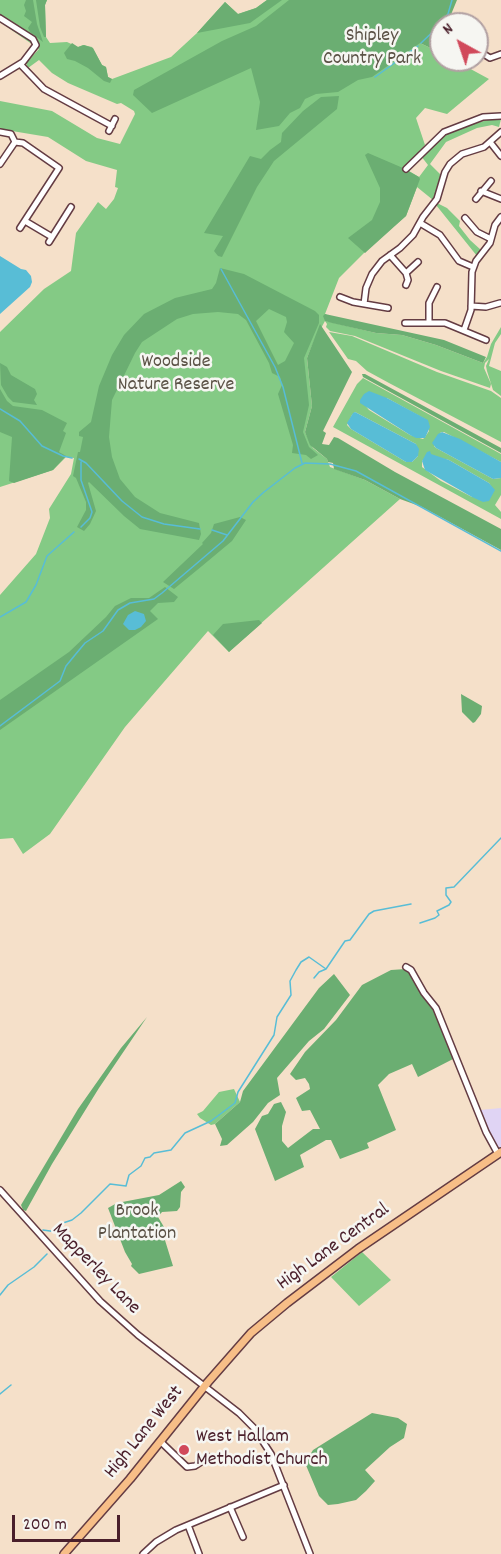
<!DOCTYPE html>
<html>
<head>
<meta charset="utf-8">
<style>
  body { margin:0 }
  #map { position:relative; width:501px; height:1554px; overflow:hidden; background:#f5e0c9; font-family:Dekko,sans-serif }
  canvas { display:block }
  .north { position:absolute; left:429px; top:12px; width:60px; height:60px; box-sizing:border-box; background:#f6f6f2; border:2px solid #b1a0a2; border-radius:50%; rotate:320deg; font-size:16px; font-weight:700; line-height:24px; text-align:center; color:#4a1f2b }
  .north::after { content:''; display:block; margin:auto; width:21px; height:27px; background:#d1495b; clip-path:polygon(50% 0,100% 100%,50% 72%,0 100%) }
  .scale { position:absolute; left:12px; top:1515px; width:108px; height:27px; box-sizing:border-box; border:3px solid #4a1f2b; border-top:0; padding-left:8px; font-size:18px; line-height:21px; white-space:nowrap; color:#4a1f2b; -webkit-text-stroke:4px #f6f6f2; paint-order:stroke }
</style>
</head>
<body>
<div id="map">
<canvas width="501" height="1554"></canvas>
<div class="north">N</div>
<div class="scale">200 m</div>
</div>
<script>
const context = document.querySelector('canvas').getContext('2d');
context.lineJoin = 'round';
function paint(path, color) { context.fillStyle = color; context.fill(path, 'evenodd'); }
const poly = rows => new Path2D(rows.map(r => 'M' + r).join(''));
function stroke(path, color, width, dash) { context.strokeStyle = color; context.lineWidth = width; context.lineCap = dash ? 'butt' : 'round'; context.setLineDash(dash || []); context.stroke(path); }
function label(font, color, halo, rows, align = 'center') {
  context.font = font + ' Dekko,sans-serif'; context.lineWidth = 5; context.setLineDash([]); context.textBaseline = 'middle'; context.strokeStyle = halo; context.fillStyle = color; for (const [text, x, y, turn = 0] of rows) {
    context.save(); context.translate(x, y); context.rotate((+turn || 0) * Math.PI / 180); context.textAlign = isNaN(turn) ? turn : align; if (halo) context.strokeText(text, 0, 0); context.fillText(text, 0, 0); context.restore();
  }
}
const built = poly([
  [501,1108,501,1149,500,1149,488,1132,480,1110]
]);
const green = poly([
  [0,0,47,0,45,5,46,37,50,43,67,42,78,47,83,45,92,47,102,65,106,67,108,77,112,79,171,57,197,33,225,2,238,14,256,8,267,0,455,0,420,43,441,53,441,60,454,60,489,79,447,114,425,108,416,118,425,145,404,168,419,177,428,165,421,156,443,135,462,127,495,118,501,119,499,127,492,125,477,128,446,142,430,164,441,175,433,200,417,187,406,216,373,244,339,278,325,314,331,317,326,321,376,333,402,335,436,345,483,363,487,357,491,344,501,327,501,334,495,343,489,366,501,371,501,396,493,390,487,371,486,366,489,359,485,363,484,368,491,384,490,388,441,371,355,336,330,331,326,327,327,324,325,321,314,341,307,358,312,406,305,432,313,448,327,459,330,467,365,480,400,499,229,652,208,631,125,727,50,834,23,854,13,838,0,839,0,595,36,554,50,518,49,509,71,474,74,458,66,457,53,470,0,487,0,332,44,289,71,271,76,233,98,202,106,209,114,199,118,188,115,187,117,170,86,161,48,137,0,129,0,101,52,111,97,138,120,144,135,114,134,111,121,103,117,104,68,83,52,73,39,60,28,68,26,63,39,49,0,22],
  [437,203,447,208,460,221,459,226,470,240,481,250,477,256,436,205],
  [329,332,352,336,437,372,491,391,501,398,501,442,389,383,367,371,356,361,348,359],
  [363,378,501,454,501,462,444,432,441,432,434,446,436,448,493,479,501,478,501,495,495,505,501,512,501,519,333,427,357,384],
  [387,398,425,419,429,431,425,437,423,439,410,435,369,410,361,400],
  [355,412,416,444,418,456,412,462,406,462,351,429,347,425,352,415],
  [427,455,449,460,489,483,494,491,472,497,441,481,422,467,422,461],
  [234,1089,240,1102,215,1124,211,1125,200,1118,197,1114,203,1111,219,1092],
  [362,1252,391,1280,359,1306,331,1277]
]);
const forest = poly([
  [26,0,33,0,37,24,43,42,30,32,28,28,32,22,24,16,26,11,24,5],
  [36,0,47,0,45,5,46,37,44,37,40,27],
  [267,0,282,0,250,23,197,33,225,2,238,14,256,8],
  [289,0,457,0,450,17,458,24,441,24,441,53,420,43,372,77,358,80,338,92,316,94,305,99,300,108,290,113,279,126,256,130,260,102,251,68,152,113,133,95,134,90,222,41,256,26],
  [72,43,78,47,84,45,93,48,102,65,106,67,108,77,112,79,110,83,104,81,88,68,75,61,67,59,64,53],
  [339,96,337,109,274,161,257,187,222,257,218,256,214,251,223,236,204,233,250,156,261,159,270,150,281,142,282,133,303,111,321,97],
  [368,153,403,168,419,177,420,179,406,216,365,253,348,238,372,220,380,202,380,188,365,155],
  [220,268,244,274,315,311,319,315,319,323,304,358,309,405,303,432,309,447,318,455,311,459,306,455,292,453,293,445,278,394,282,385,280,377,272,373,269,363,246,320,238,314,218,312,193,314,177,319,142,342,135,353,112,400,109,437,112,457,120,479,135,497,160,513,199,523,201,534,199,540,140,529,124,516,89,482,88,483,96,511,90,524,84,531,77,527,86,510,86,502,76,478,73,476,78,452,80,452,83,437,79,436,79,432,91,422,99,386,112,355,124,335,144,314,175,298,212,289,216,283],
  [269,309,286,317,287,322,284,332,294,343,285,361,278,365,256,321],
  [325,314,444,340,486,357,483,363,436,345,402,335,376,333,332,323,325,321,323,316],
  [320,324,352,372,323,431,326,433,322,444,329,445,334,437,338,438,395,472,501,529,501,550,422,507,400,499,365,480,334,469,333,463,328,462,327,459,310,445,305,432,312,406,307,358],
  [0,363,7,367,11,375,35,389,37,394,34,400,37,405,13,402,8,397,1,385],
  [362,374,365,374,501,448,501,453,363,377],
  [0,389,7,401,13,406,42,410,67,423,63,431,66,433,59,452,66,456,53,470,14,483,9,481,12,437,0,432],
  [240,517,246,520,232,541,202,566,174,589,163,582,203,544,202,543,211,533,214,524],
  [165,587,178,597,174,602,158,603,150,611,158,619,0,730,0,700,69,652,106,617,115,606,131,598,149,598],
  [259,620,262,623,229,652,213,635,223,624],
  [461,694,482,706,481,714,475,722,473,723,462,712],
  [406,969,410,971,422,995,434,1008,455,1058,418,1077,412,1064,389,1074,378,1085,396,1130,367,1143,369,1148,340,1159,331,1140,326,1140,300,1155,304,1167,275,1181,255,1129,262,1116,268,1114,274,1104,281,1102,286,1112,282,1126,282,1141,288,1148,313,1129,320,1129,310,1110,302,1111,296,1098,310,1089,309,1084,305,1078,296,1080,290,1074,292,1071,305,1052,336,1020,362,985,391,970],
  [334,974,350,995,324,1029,309,1041,277,1078,280,1095,268,1103,253,1122,227,1145,220,1146,222,1139,215,1124,240,1102,243,1091,319,988],
  [147,1017,99,1088,52,1164,26,1211,23,1210,21,1205,78,1109,121,1048],
  [181,1181,185,1187,181,1192,180,1207,177,1211,162,1212,158,1217,167,1232,164,1237,173,1266,139,1274,131,1266,132,1264,125,1252,108,1208,117,1203,159,1195],
  [372,1413,398,1418,407,1424,404,1438,390,1447,365,1470,375,1481,366,1491,356,1500,338,1504,328,1505,319,1496,305,1463,313,1450]
]);
const water = poly([
  [0,256,21,269,26,270,31,276,32,282,30,287,0,314],
  [369,391,387,398,428,420,430,427,425,438,416,438,410,435,360,403,360,400,364,394],
  [355,412,416,444,419,449,418,456,412,462,406,462,351,429,347,423,353,413],
  [442,432,460,439,501,462,501,478,493,479,436,448,432,443,438,434],
  [430,451,431,454,449,460,489,483,495,490,489,501,483,502,472,497,425,470,422,461,427,452],
  [135,611,144,614,146,621,141,627,135,630,129,630,123,624,128,615]
]);
const stream = poly([
  [421,43,440,25,448,14,452,0],
  [375,77,418,46],
  [221,269,275,367,283,387,302,463],
  [0,409,20,421,42,446,63,456,72,458],
  [79,459,86,463,122,501,142,517,164,524,200,529],
  [81,527,90,518,92,512,81,480,81,462],
  [212,530,227,535],
  [0,617,26,602,36,585,47,556,74,532],
  [0,726,60,681,66,666,75,655,85,643,103,631,118,610,130,603,154,599,162,593,223,541,253,502,264,492,295,468,305,463,330,464,356,471,501,551],
  [420,923,435,918,439,915,437,911,449,905,451,902,446,895,446,888,454,887,501,838],
  [314,978,319,972,326,969,345,941,350,940,369,914,374,911,411,904],
  [43,1230,57,1232,58,1228,63,1223,72,1220,81,1213,110,1184,126,1186,129,1175,141,1166,145,1158,150,1157,154,1153,171,1150,185,1133,211,1121,235,1103,238,1092,274,1035,277,1017,291,995,290,981,296,970,301,962,309,957,326,969],
  [0,1295,8,1285,34,1267,47,1254],
  [0,1394,11,1385]
]);
const minor = poly([
  [0,18,33,39,36,45,23,62,0,76],
  [482,53,490,58,501,54],
  [20,64,44,89,112,126],
  [109,131,115,119],
  [0,132,11,134,15,142],
  [15,142,23,143,59,168,20,228],
  [490,142,501,156],
  [0,164,15,142],
  [406,169,444,132,483,117,501,116],
  [481,191,501,199],
  [476,199,491,181],
  [465,218,477,232,491,239],
  [25,221,52,237],
  [420,223,440,235,459,261,473,267],
  [49,242,71,207],
  [390,255,406,273,408,280,406,285],
  [406,273,418,262],
  [340,297,353,302,388,308],
  [364,304,366,288,372,274,382,261,400,248,413,235,423,217,437,199,445,172,450,164,462,154,484,147,501,132],
  [471,306,486,307,500,303],
  [405,323,445,323,486,340],
  [429,323,429,303,437,287],
  [464,330,471,310,472,272,476,261,490,243,495,225,501,217],
  [406,967,411,970,424,993,436,1008,486,1132,498,1154],
  [0,1190,100,1301,138,1335,239,1413,254,1428,271,1454,310,1554],
  [161,1442,187,1467,195,1466,209,1457],
  [230,1507,243,1537],
  [188,1525,199,1554],
  [143,1554,156,1542,176,1530,284,1485]
]);
const major = poly([
  [64,1554,130,1479,208,1382,251,1333,287,1303,358,1249,501,1152]
]);
const markers = [
  [184,1450,6,"#d1495b"]
];
const parkNames = [
  ["Shipley",372,37],
  ["Country Park",372,60],
  ["Woodside",176,363],
  ["Nature Reserve",176,386],
  ["Brook",137,1212],
  ["Plantation",137,1235]
];
const streetNames = [
  ["High Lane Central",334,1248,-36],
  ["Mapperley Lane",95,1270,46],
  ["High Lane West",145,1433,-51]
];
const poiNames = [
  ["West Hallam",196,1438],
  ["Methodist Church",196,1461]
];
paint(built, '#e0d4f4');
paint(green, '#84ca85');
paint(forest, '#6bae72');
paint(water, '#58bdd6');
stroke(stream, '#58bdd6', 1.5);
stroke(minor, '#643c43', 8);
stroke(major, '#643c43', 10);
stroke(minor, '#fff', 5);
stroke(major, '#f7be87', 7);
for (const [x, y, r, color] of markers) { const dot = new Path2D(); dot.arc(x, y, r, 0, 2 * Math.PI); context.fillStyle = color; context.fill(dot); stroke(dot, '#f6f6f2', 2); }
label('20px', '#5b5246', '#f6f6f2', parkNames);
label('20px', '#4a1f2b', '#f6f6f2', streetNames);
label('20px', '#4a1f2b', '#f6f6f2', poiNames, 'left');
</script>
</body>
</html>
